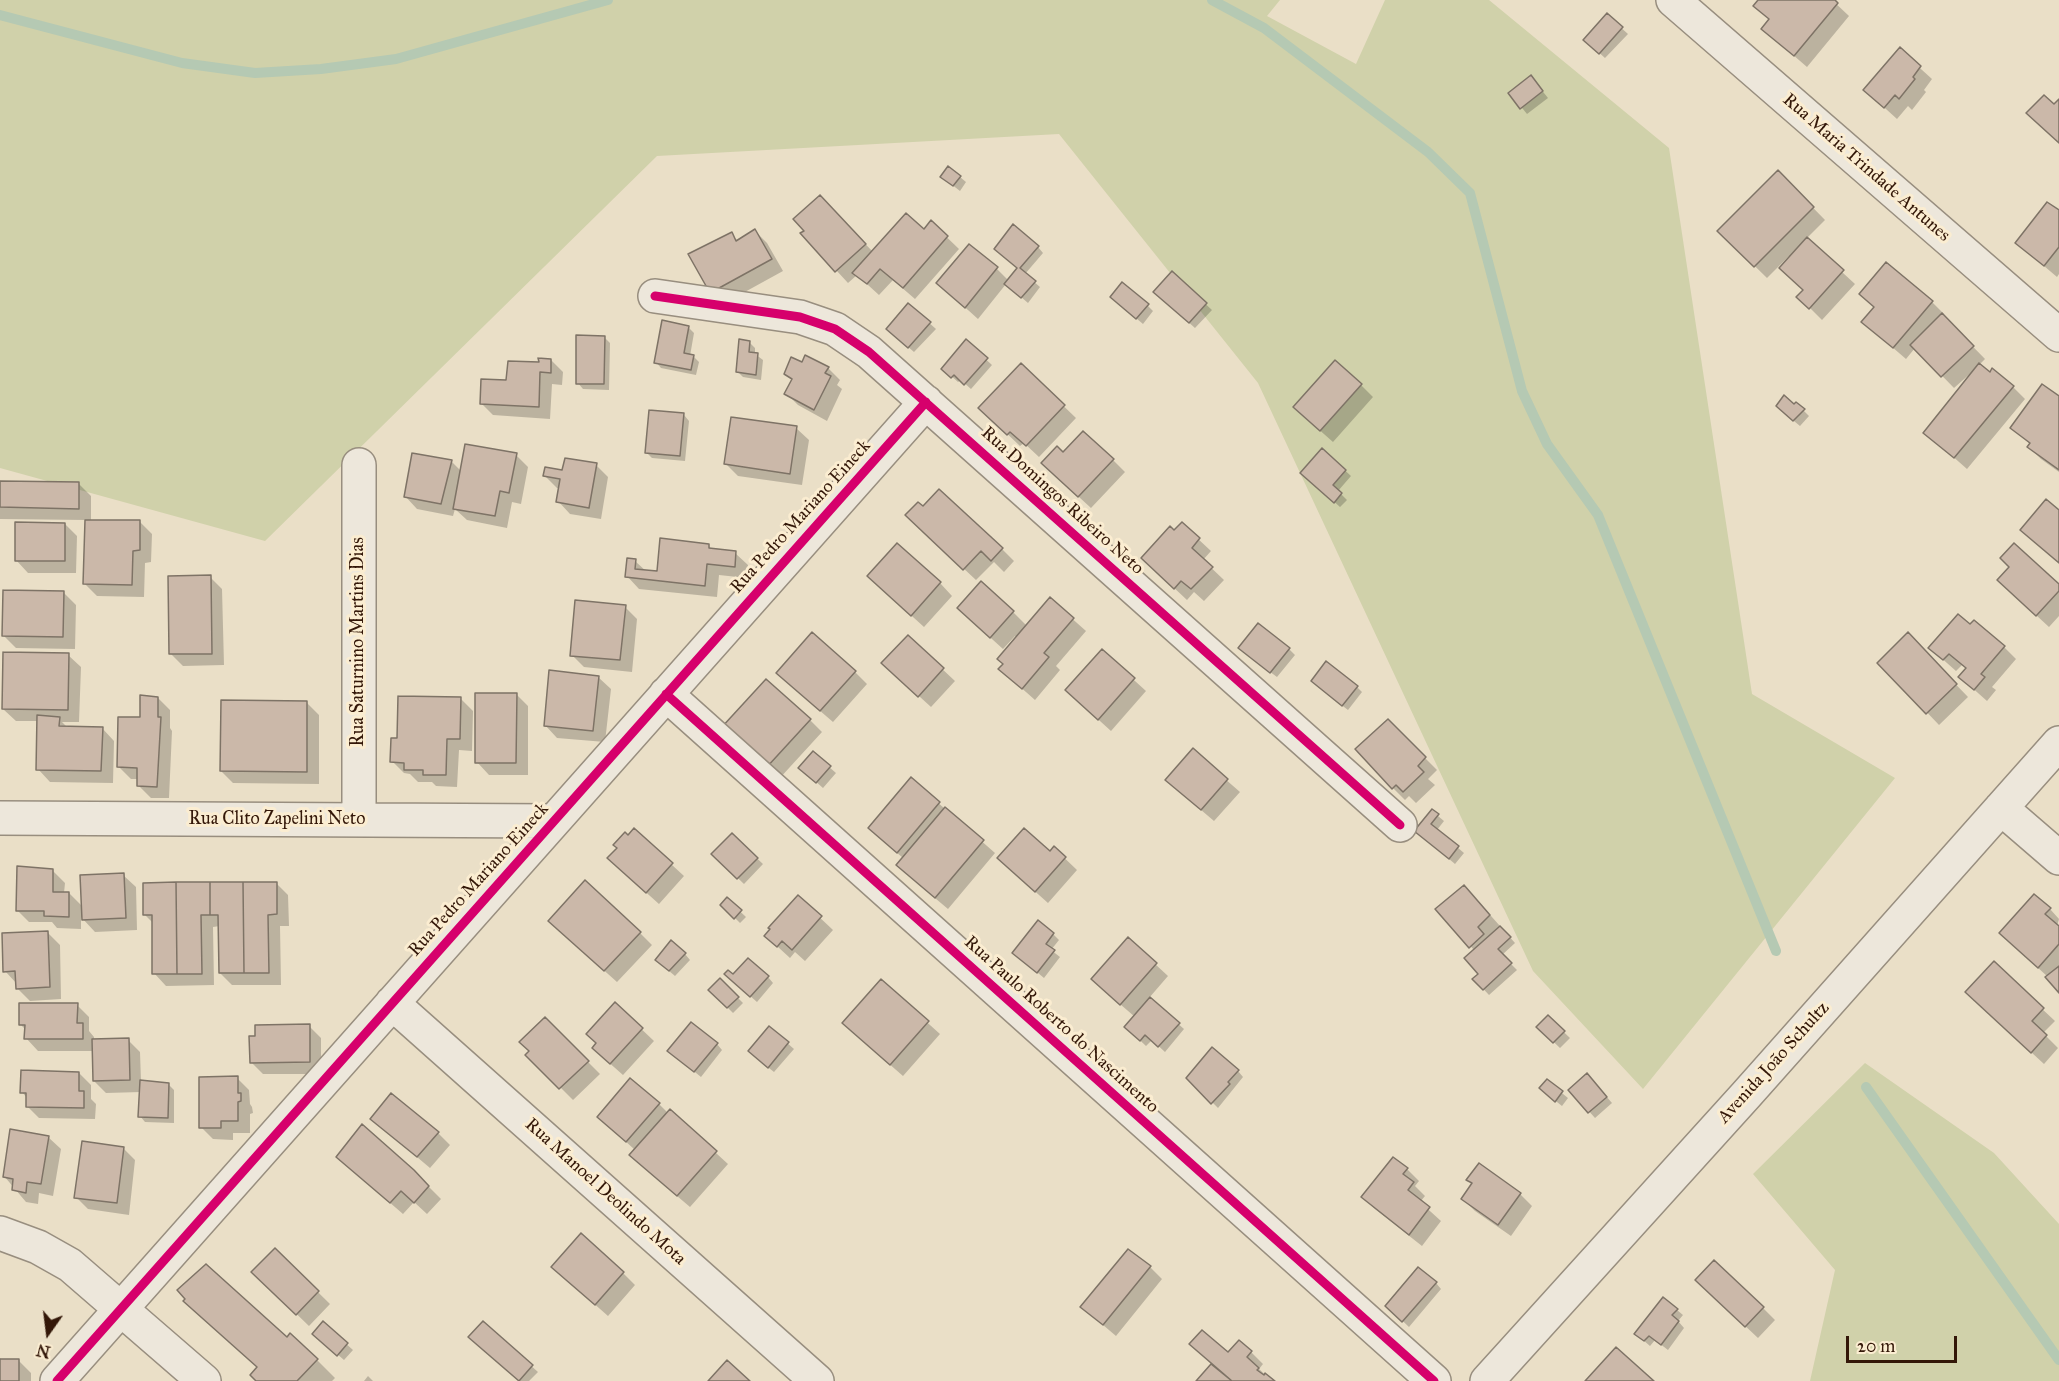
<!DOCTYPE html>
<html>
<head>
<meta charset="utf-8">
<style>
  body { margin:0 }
  #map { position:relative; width:2059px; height:1381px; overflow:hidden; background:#eadfc7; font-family:"IM FELL Great Primer",serif }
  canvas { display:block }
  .north { position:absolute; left:18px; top:1303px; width:60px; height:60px; -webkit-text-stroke:4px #fbedd1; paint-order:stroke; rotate:194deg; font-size:16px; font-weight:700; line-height:24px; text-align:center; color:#331708 }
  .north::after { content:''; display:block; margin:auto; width:21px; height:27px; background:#331708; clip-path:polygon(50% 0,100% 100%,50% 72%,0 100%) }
  .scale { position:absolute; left:1846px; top:1336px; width:111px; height:27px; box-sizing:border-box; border:3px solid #331708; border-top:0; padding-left:8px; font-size:18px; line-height:21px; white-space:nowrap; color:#331708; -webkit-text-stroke:4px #fbedd1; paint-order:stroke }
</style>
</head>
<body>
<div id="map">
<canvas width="2059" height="1381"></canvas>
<div class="north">N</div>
<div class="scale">20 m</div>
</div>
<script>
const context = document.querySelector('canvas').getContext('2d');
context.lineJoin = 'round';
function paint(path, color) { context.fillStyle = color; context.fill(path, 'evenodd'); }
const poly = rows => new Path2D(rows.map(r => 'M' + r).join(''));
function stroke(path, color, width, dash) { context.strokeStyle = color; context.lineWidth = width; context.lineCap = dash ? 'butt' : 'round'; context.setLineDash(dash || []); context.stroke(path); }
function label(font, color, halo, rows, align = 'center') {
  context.font = font + ' "IM FELL Great Primer",serif'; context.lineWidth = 6; context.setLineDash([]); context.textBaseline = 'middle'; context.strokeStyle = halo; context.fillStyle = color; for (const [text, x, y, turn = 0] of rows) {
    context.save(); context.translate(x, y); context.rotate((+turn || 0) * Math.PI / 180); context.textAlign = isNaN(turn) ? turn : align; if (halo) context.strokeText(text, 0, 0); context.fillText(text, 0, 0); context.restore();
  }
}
const green = poly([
  [0,0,1280,0,1267,16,1356,64,1385,0,1489,0,1669,148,1752,694,1895,778,1643,1089,1533,971,1258,383,1059,134,657,156,265,541,0,468],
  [1865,1063,1994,1153,2059,1224,2059,1381,1810,1381,1835,1270,1753,1174]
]);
const shadow = poly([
  [1760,0,1832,0,1849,16,1807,67,1763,29,1770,20,1755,6],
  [1607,15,1628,34,1605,58,1585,40],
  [1900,50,1932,79,1924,90,1926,92,1912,110,1908,106,1897,119,1865,90],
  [1536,83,1548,98,1527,114,1510,93],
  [1778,172,1825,220,1806,239,1855,284,1822,320,1799,297,1805,291,1789,256,1767,278,1719,231],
  [942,177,960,177,966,182,960,191],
  [832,209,873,252,924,231,931,222,959,249,915,299,893,280,879,295,857,275,848,283,836,270],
  [2059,212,2059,274,2057,277,2017,243],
  [755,231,767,243,783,271,723,304,711,292,731,234,738,241],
  [1038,247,1043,253,1025,274,1040,287,1028,303,1006,284,978,319,938,283,997,269,1008,280],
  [1172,273,1212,310,1195,328,1161,298],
  [1861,294,1932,302,1944,314,1943,316,1985,359,1979,365,2013,387,2025,399,1967,469,1925,432,1973,373,1972,372,1954,388,1915,348,1906,359,1863,322,1875,308],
  [1117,302,1148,306,1153,311,1143,324],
  [909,305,936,329,914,352,893,334],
  [688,327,694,333,690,356,693,356,699,362,696,375,661,368,656,362],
  [604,337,610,343,609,390,583,389,578,383],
  [966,341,992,365,971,389,961,380,958,382,949,374],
  [749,342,755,348,755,354,763,360,761,380,743,377,738,372],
  [551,360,563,372,562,385,552,384,550,419,493,415,481,403,507,381],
  [802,365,828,368,840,380,837,385,842,389,827,421,798,405,786,393,793,381,785,374],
  [1021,365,1076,418,1039,457,1024,443,1020,446,980,408],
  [1361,385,1373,397,1333,442,1307,419],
  [2059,398,2059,472,2041,459,2029,447,2031,445,2012,428],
  [1797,404,1809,416,1800,426,1783,412],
  [684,415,689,421,685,461,652,458,646,452],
  [796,428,809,440,802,485,738,476,726,464],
  [1323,450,1351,476,1338,491,1347,500,1340,507,1308,478],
  [516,455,528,467,521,504,512,502,507,528,467,520,455,509,453,516,417,509,405,496,451,461,461,471],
  [1063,455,1113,460,1125,472,1091,508,1055,475],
  [596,465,608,477,601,519,570,514,558,501,560,488,557,488,545,476],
  [0,482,79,484,91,496,91,521,140,522,152,534,151,562,145,563,144,597,97,596,85,584,86,520,0,519],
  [65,524,77,536,76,573,28,573,16,560],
  [1182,524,1211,551,1203,560,1224,580,1204,601,1194,592,1187,600,1155,570,1175,532],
  [919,527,1002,549,1014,561,1004,572,994,562,976,580],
  [709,546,713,550,735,553,748,565,747,578,719,575,717,597,639,589,627,576,635,561,647,572,658,573],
  [210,577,222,589,224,665,183,666,171,654],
  [940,583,952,596,924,627,881,588],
  [2059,586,2059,616,2049,627,2011,592],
  [64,593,76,605,75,649,16,648,4,636],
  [1050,599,1086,631,1056,666,1060,670,1035,700,1000,669,1017,638,1015,636,1003,649,971,620,1013,612,1027,626],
  [625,607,637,619,632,672,584,667,572,655],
  [1908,635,1968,697,1939,725,1880,663],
  [908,637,955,681,931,707,896,675],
  [2004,647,2016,659,1992,687,1996,690,1987,701,1960,677,1967,669,1962,665,1956,671,1930,648],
  [1289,649,1295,655,1277,677,1246,654],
  [1102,651,1146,691,1111,731,1079,702],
  [68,655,81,667,79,722,62,722,68,728,102,728,114,741,113,783,50,782,38,769,38,721,16,721,3,709],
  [855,672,867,684,833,722,790,685],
  [598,677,611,689,605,742,557,738,545,725],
  [1318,687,1357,687,1362,692,1348,710],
  [516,694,528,706,528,775,489,775,477,762],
  [158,698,170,710,170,728,172,731,169,798,151,798,139,786,139,779,131,779,119,767,141,718],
  [461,699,473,711,472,751,459,750,457,787,436,786,432,782,418,782,410,774,404,773,392,761,398,739],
  [307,703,319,715,319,784,233,783,221,771],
  [810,720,822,732,779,779,724,728],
  [1388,721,1437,770,1428,779,1435,785,1416,803,1409,796,1405,800,1393,788],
  [1193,751,1240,792,1214,821,1180,792],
  [813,753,836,773,823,788,806,773],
  [911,779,995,853,948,909,910,877,903,858,882,840],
  [1432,811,1444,821,1437,830,1464,853,1455,864,1416,831],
  [634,830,684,876,659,904,621,870],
  [732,835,763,864,744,884,713,854],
  [1054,848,1077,870,1048,903,1011,870,1050,853],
  [53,871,65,883,64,893,69,893,83,907,123,875,136,887,137,930,95,932,81,917,81,929,57,928,52,922,29,922,17,910],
  [276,883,288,895,289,926,280,926,281,985,232,985,220,973,220,926,213,927,214,985,166,986,154,973,153,923,145,915],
  [798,897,833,930,805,961,795,952,790,958,766,936],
  [727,899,746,917,740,923,722,905],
  [1476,899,1515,943,1502,955,1517,970,1489,995,1474,979,1480,974,1474,950,1437,909],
  [2050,909,2059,919,2057,926,2059,928,2059,991,2048,977,2013,945],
  [47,932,60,945,61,999,30,1001,17,988,17,984,5,971],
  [562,933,640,933,652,945,617,982],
  [1053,934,1059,940,1051,950,1060,957,1044,978,1014,953],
  [1128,939,1168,976,1149,998,1184,1029,1165,1052,1152,1040,1146,1046,1126,1027,1135,1017,1105,991],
  [685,954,690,960,675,976,662,965],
  [1994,964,2055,1021,2043,1033,2058,1048,2044,1064,1979,1004],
  [733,976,768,977,773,983,757,1002,732,980],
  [720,980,743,1003,733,1013,710,990],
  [881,981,940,1034,903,1076,856,1035],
  [615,1004,654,1041,623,1075,606,1060],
  [77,1005,89,1017,89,1031,94,1037,94,1040,128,1040,140,1052,141,1082,168,1084,174,1090,174,1123,145,1122,140,1116,141,1092,106,1093,94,1081,94,1051,38,1051,26,1038,26,1030,20,1024],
  [1548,1017,1570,1038,1560,1048,1538,1027],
  [545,1019,600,1074,573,1100,528,1055],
  [309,1026,321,1038,321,1074,263,1074,251,1062],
  [770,1028,794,1049,774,1072,755,1057],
  [717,1044,722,1050,701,1077,675,1056],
  [1238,1071,1243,1077,1218,1108,1188,1078],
  [79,1073,91,1085,91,1099,96,1104,95,1119,39,1118,27,1106,27,1098,22,1092],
  [237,1078,249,1090,250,1104,252,1107,253,1113,250,1114,250,1133,233,1133,233,1140,213,1139,201,1127],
  [1547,1081,1568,1098,1562,1106,1547,1094],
  [1593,1081,1612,1103,1595,1118,1570,1090],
  [659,1104,668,1113,670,1111,728,1164,690,1207,643,1167,635,1150,599,1117],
  [372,1119,438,1133,450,1145,430,1168],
  [48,1137,61,1149,53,1196,39,1193,38,1204,26,1202,4,1176],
  [123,1148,135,1160,129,1215,88,1209,76,1197],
  [351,1169,413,1171,441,1199,427,1214,414,1202,403,1214],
  [1407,1169,1419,1181,1415,1186,1425,1196,1420,1202,1441,1221,1422,1246,1375,1209,1363,1197],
  [1468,1180,1520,1194,1532,1206,1511,1236,1475,1211,1463,1199,1473,1185],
  [275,1250,330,1304,309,1326,253,1272],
  [1150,1267,1162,1279,1116,1336,1082,1307],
  [623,1273,635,1285,608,1316,566,1279],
  [1436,1283,1441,1289,1409,1327,1387,1306],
  [1709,1292,1763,1308,1775,1320,1758,1338],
  [1677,1310,1683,1315,1678,1321,1684,1328,1668,1350,1655,1340,1650,1346,1636,1334],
  [204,1319,287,1340,317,1360,335,1378,332,1381,258,1381,258,1368],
  [323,1323,353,1350,344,1360,320,1339],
  [483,1323,538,1372,529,1381,519,1381,476,1343],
  [1251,1352,1263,1364,1259,1369,1272,1381,1198,1381,1213,1364,1203,1356],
  [0,1358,3,1361,19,1361,31,1373,31,1381,0,1381],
  [368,1376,373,1381,364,1381]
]);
const stream = poly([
  [1212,0,1264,28,1428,152,1470,193,1522,391,1547,444,1598,515,1776,951],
  [0,15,182,63,255,73,321,69,396,59,608,0],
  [1866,1087,2059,1360]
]);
const building = poly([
  [1758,0,1835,0,1838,3,1794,56,1761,29,1769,19,1753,6,1758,0],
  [1607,13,1623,27,1599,54,1583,40,1607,13],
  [1900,47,1921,66,1913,77,1915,79,1899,99,1895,95,1884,108,1863,90,1900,47],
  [1531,75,1543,91,1520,109,1508,93,1531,75],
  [2044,95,2054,104,2059,99,2059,143,2026,113,2044,95],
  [948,166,961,176,953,186,940,177,948,166],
  [1778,170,1814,207,1754,267,1717,231,1778,170],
  [820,195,866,244,835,272,800,233,804,231,793,219,820,195],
  [2047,202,2059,210,2059,247,2044,266,2015,243,2047,202],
  [906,213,924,229,931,220,948,236,903,288,880,269,867,284,852,273,906,213],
  [1013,224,1039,246,1020,268,1036,281,1021,298,1004,284,1017,268,994,249,1013,224],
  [755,229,772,259,710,293,688,254,732,232,736,241,755,229],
  [1807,237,1844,270,1809,309,1796,297,1803,290,1779,268,1807,237],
  [969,244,998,267,965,308,936,283,969,244],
  [1886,262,1933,301,1893,348,1861,322,1874,307,1859,294,1886,262],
  [1172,271,1207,303,1189,323,1153,292,1172,271],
  [1122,282,1149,304,1136,319,1110,297,1122,282],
  [908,303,931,322,908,348,886,329,908,303],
  [1942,313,1974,346,1941,377,1910,345,1942,313],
  [662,320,689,326,684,353,694,355,691,370,654,363,662,320],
  [576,335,605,336,604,384,576,384,576,335],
  [739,339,750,341,749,352,758,353,756,375,736,372,739,339],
  [966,339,988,358,964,385,954,375,951,378,941,369,966,339],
  [805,355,829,367,825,373,831,376,814,410,784,394,792,379,784,374,791,357,802,362,805,355],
  [538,358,551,359,551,373,540,372,539,407,480,404,481,379,506,380,508,361,539,362,538,358],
  [1335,360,1362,384,1320,431,1293,407,1335,360],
  [1021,363,1065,405,1026,446,1010,432,1007,435,978,408,1021,363],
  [1979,363,1990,372,1992,368,2014,386,1954,458,1923,433,1979,363],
  [2042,384,2059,396,2059,470,2027,447,2030,443,2010,428,2042,384],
  [1784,395,1794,404,1796,402,1805,409,1793,421,1776,406,1784,395],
  [649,410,684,413,680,456,645,453,649,410],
  [731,417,797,426,790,474,724,464,731,417],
  [1083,431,1114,459,1078,497,1041,463,1057,446,1063,452,1083,431],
  [465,444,517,453,509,493,500,491,495,516,453,509,465,444],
  [1322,448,1346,470,1333,485,1342,493,1334,503,1300,473,1322,448],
  [412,453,452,460,441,504,404,497,412,453],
  [565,458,597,463,589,508,556,502,560,479,543,476,545,467,562,470,565,458],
  [0,481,79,482,79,509,0,507,0,481],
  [939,489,1003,548,991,561,981,551,963,570,905,515,918,502,923,506,939,489],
  [2046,499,2059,510,2059,563,2020,530,2046,499],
  [85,520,140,520,140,550,133,551,132,585,83,584,85,520],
  [15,522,65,523,65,561,15,561,15,522],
  [1182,522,1200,538,1192,548,1213,567,1191,589,1181,581,1174,589,1141,558,1170,526,1174,530,1182,522],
  [660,538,709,544,709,548,736,551,735,567,707,564,705,586,625,577,627,558,636,559,635,569,657,571,660,538],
  [897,543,941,582,911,616,867,576,897,543],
  [2014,543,2059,584,2059,591,2036,616,1997,580,2009,567,2000,558,2014,543],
  [211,575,212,654,169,654,168,576,211,575],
  [981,581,1014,611,990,638,957,608,981,581],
  [3,590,64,591,63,637,2,636,3,590],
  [1050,597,1074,618,1044,653,1049,657,1022,689,998,669,1003,664,997,659,1050,597],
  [575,600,626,605,620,660,570,656,575,600],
  [1958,614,1970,624,1974,620,2005,646,1981,674,1985,677,1974,690,1958,677,1966,668,1949,654,1943,660,1928,648,1958,614],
  [1258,623,1290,648,1270,673,1238,648,1258,623],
  [812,632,856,671,820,711,776,673,812,632],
  [1908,632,1957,684,1926,714,1877,663,1908,632],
  [908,635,944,668,918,697,881,663,908,635],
  [1102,649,1135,678,1098,720,1065,690,1102,649],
  [3,652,69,653,68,710,2,709,3,652],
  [1326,661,1358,686,1342,706,1311,681,1326,661],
  [549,670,599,676,593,731,544,726,549,670],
  [766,679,811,719,766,768,721,728,766,679],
  [475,693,517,693,516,763,475,763,475,693],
  [140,695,158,697,158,717,161,717,157,787,137,786,137,768,117,767,118,717,140,717,140,695],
  [398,696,461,697,460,739,447,739,446,775,423,775,423,770,404,770,404,763,390,762,391,738,397,738,398,696],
  [221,700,307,701,307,772,220,771,221,700],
  [37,715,60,717,59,726,103,727,101,771,36,770,37,715],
  [1388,719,1426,757,1418,766,1424,772,1403,792,1396,785,1392,789,1355,749,1388,719],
  [1193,748,1228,779,1201,810,1165,780,1193,748],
  [813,751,831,766,816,783,798,768,813,751],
  [911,777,940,802,897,853,868,828,911,777],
  [945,807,984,840,935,898,896,865,945,807],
  [1432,809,1439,814,1431,824,1459,846,1449,859,1414,831,1432,809],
  [634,828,673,863,646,893,607,858,617,848,613,845,625,832,628,835,634,828],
  [1024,828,1050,851,1054,846,1066,857,1035,892,997,858,1024,828],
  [732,833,758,858,737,879,711,854,732,833],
  [17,866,53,869,53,892,69,892,69,917,44,916,44,911,16,911,17,866],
  [124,873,126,918,82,920,80,875,124,873],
  [585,880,641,932,604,971,548,921,585,880],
  [176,882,210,882,210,915,201,915,202,974,177,974,176,882],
  [176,882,177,974,152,974,152,915,143,915,143,883,176,882],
  [210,882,243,882,244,973,219,973,218,915,210,915,210,882],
  [243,882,277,882,277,914,268,915,269,973,244,973,243,882],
  [1464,885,1490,915,1478,927,1484,934,1469,948,1435,909,1464,885],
  [2034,894,2051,908,2045,914,2059,926,2059,944,2038,968,1999,933,2034,894],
  [798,895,822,916,792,950,782,941,777,947,764,936,770,929,768,928,798,895],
  [727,897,742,910,734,919,720,905,727,897],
  [1038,920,1054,933,1046,944,1055,950,1037,973,1012,953,1038,920],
  [1500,926,1511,937,1498,949,1512,963,1483,990,1472,979,1478,974,1464,958,1500,926],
  [48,931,50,987,16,989,15,971,3,972,2,933,48,931],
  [1128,937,1157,963,1120,1005,1091,979,1128,937],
  [671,940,686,953,669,971,655,960,671,940],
  [748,958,769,976,750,997,724,974,728,970,733,974,748,958],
  [1994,961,2044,1008,2032,1021,2047,1035,2031,1053,1965,992,1994,961],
  [2059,966,2059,993,2045,977,2059,966],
  [720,978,739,997,727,1008,708,990,720,978],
  [881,979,929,1021,890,1065,842,1023,881,979],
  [1150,997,1180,1023,1158,1047,1145,1035,1140,1041,1124,1027,1150,997],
  [615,1002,643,1028,610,1064,592,1048,596,1043,586,1034,615,1002],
  [19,1003,78,1003,77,1023,83,1023,83,1039,24,1039,25,1025,19,1025,19,1003],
  [1548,1015,1565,1031,1553,1043,1536,1027,1548,1015],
  [545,1017,589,1061,559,1089,525,1055,529,1051,519,1042,545,1017],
  [691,1022,718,1043,694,1072,667,1051,691,1022],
  [310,1024,310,1062,250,1063,249,1036,255,1036,255,1025,310,1024],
  [769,1026,789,1042,768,1068,748,1051,769,1026],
  [129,1038,130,1080,93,1081,92,1039,129,1038],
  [1212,1047,1239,1070,1228,1082,1230,1084,1211,1104,1186,1078,1212,1047],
  [21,1070,79,1072,79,1091,84,1091,84,1108,26,1107,26,1093,20,1093,21,1070],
  [1587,1073,1607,1097,1588,1113,1568,1090,1587,1073],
  [238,1076,238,1093,241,1093,241,1101,238,1102,238,1121,221,1121,221,1128,199,1128,199,1077,238,1076],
  [630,1078,660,1103,626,1142,597,1117,630,1078],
  [1547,1079,1563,1091,1555,1102,1539,1088,1547,1079],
  [140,1080,169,1083,168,1118,138,1117,140,1080],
  [391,1093,439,1132,417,1157,370,1119,391,1093],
  [670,1109,717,1151,677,1196,629,1155,670,1109],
  [362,1124,414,1170,429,1186,414,1203,401,1191,390,1203,336,1157,362,1124],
  [10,1129,49,1136,41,1184,27,1182,26,1193,12,1190,13,1179,3,1177,10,1129],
  [82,1141,124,1147,117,1203,74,1198,82,1141],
  [1393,1157,1408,1168,1403,1174,1414,1182,1408,1190,1430,1207,1409,1235,1361,1197,1393,1157],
  [1479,1163,1521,1193,1498,1225,1461,1199,1472,1183,1466,1180,1479,1163],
  [581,1233,624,1272,595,1305,551,1267,581,1233],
  [275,1248,319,1291,296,1315,251,1272,275,1248],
  [1128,1249,1151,1266,1103,1325,1080,1307,1128,1249],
  [1714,1260,1764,1307,1745,1327,1695,1280,1714,1260],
  [206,1264,287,1337,290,1333,318,1359,297,1381,256,1381,250,1375,257,1367,183,1301,185,1299,177,1290,206,1264],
  [1418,1267,1437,1282,1402,1322,1385,1306,1418,1267],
  [1663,1297,1678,1309,1672,1315,1679,1321,1661,1345,1649,1336,1644,1341,1634,1334,1663,1297],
  [323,1321,348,1343,337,1356,312,1334,323,1321],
  [483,1321,533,1365,519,1381,468,1337,483,1321],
  [1202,1330,1228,1352,1239,1340,1252,1351,1247,1357,1259,1368,1257,1370,1264,1375,1265,1373,1275,1381,1232,1381,1189,1344,1202,1330],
  [1616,1347,1654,1381,1585,1381,1616,1347],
  [0,1359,19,1359,19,1381,0,1381,0,1359],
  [727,1360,750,1381,708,1381,727,1360],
  [1211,1364,1232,1381,1196,1381,1211,1364]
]);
const minor = poly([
  [1673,0,2059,335],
  [655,296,800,317,835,329,869,352,1400,825],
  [666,694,1434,1381],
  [2001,808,2059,858],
  [0,818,554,821],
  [359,820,359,465],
  [392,1003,817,1381],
  [0,1233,38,1247,70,1265,204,1381],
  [57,1381,926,402],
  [1487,1381,1746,1095,2059,743]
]);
const cycleway = poly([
  [655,296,800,317,835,329,869,352,1400,825],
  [666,694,1434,1381],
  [57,1381,926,402]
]);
const streetNames = [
  ["Rua Maria Trindade Antunes",1866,168,41],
  ["Rua Domingos Ribeiro Neto",1062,501,42],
  ["Rua Pedro Mariano Eineck",801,517,-48],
  ["Rua Saturnino Martins Dias",359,642,-90],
  ["Rua Clito Zapelini Neto",277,820],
  ["Rua Pedro Mariano Eineck",479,880,-48],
  ["Rua Paulo Roberto do Nascimento",1061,1025,42],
  ["Avenida João Schultz",1774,1063,-48],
  ["Rua Manoel Deolindo Mota",605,1192,42]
];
paint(green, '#d0d1aa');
paint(shadow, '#0003');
stroke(stream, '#b5c9b3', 10);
paint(building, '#cbb8a9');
stroke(building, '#7e7366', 1.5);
stroke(minor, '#988e7f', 36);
stroke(minor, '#ede7db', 33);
stroke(cycleway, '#d6006c', 9);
label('18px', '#331708', '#fbedd1', streetNames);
</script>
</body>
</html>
